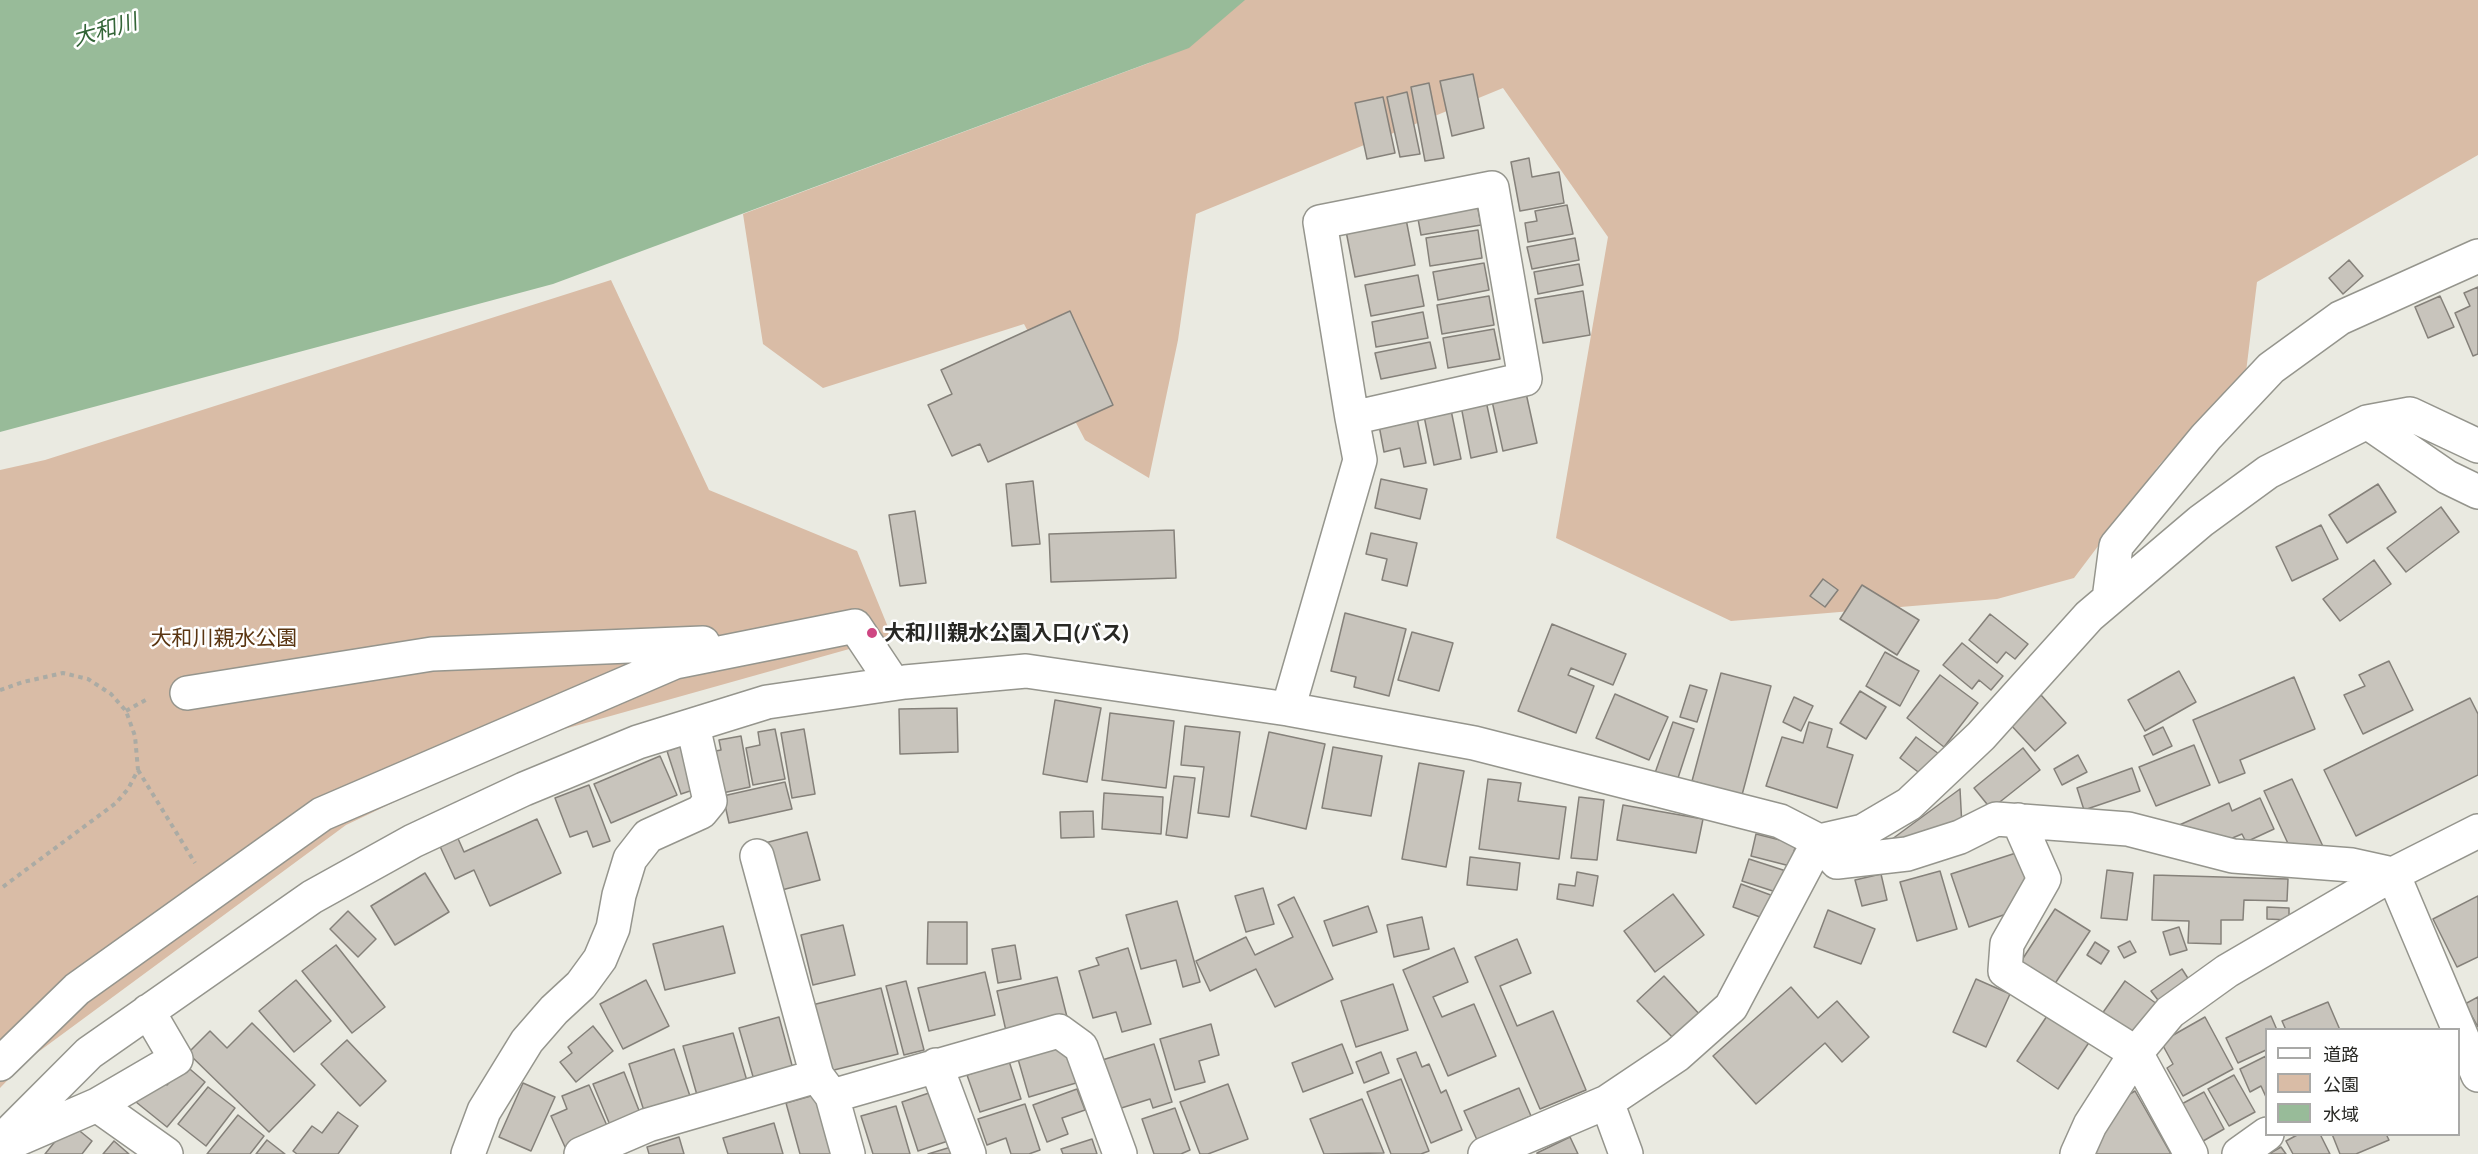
<!DOCTYPE html>
<html>
<head>
<meta charset="utf-8">
<style>
  body { margin:0 }
  #map { position:relative; width:2478px; height:1154px; overflow:hidden; background:#eaeae1; font-family:Ubuntu,"Noto Sans JP",sans-serif }
  canvas { display:block }
  .legend { position:absolute; left:2265px; top:1028px; width:195px; height:108px; box-sizing:border-box; background:#fff; border:2px solid #a9a9a7; margin:0; padding:8px 10px; list-style:none; font-size:18px; color:#282824 }
  .legend li { display:flex; align-items:center; gap:12px; height:30px }
  .legend b { width:30px; border:2px solid #a9a9a7 }
</style>
</head>
<body>
<div id="map">
<canvas width="2478" height="1154"></canvas>
<ul class="legend">
<li><b style="height:8px;background:#fff"></b>道路</li>
<li><b style="height:16px;background:#d9bca6"></b>公園</li>
<li><b style="height:16px;background:#98bb99"></b>水域</li>
</ul>
</div>
<script>
const context = document.querySelector('canvas').getContext('2d');
context.lineJoin = 'round';
function paint(path, color) { context.fillStyle = color; context.fill(path, 'evenodd'); }
const poly = rows => new Path2D(rows.map(r => 'M' + r).join(''));
function stroke(path, color, width, dash) { context.strokeStyle = color; context.lineWidth = width; context.lineCap = dash ? 'butt' : 'round'; context.setLineDash(dash || []); context.stroke(path); }
function label(font, color, halo, rows, align = 'center') {
  context.font = font + ' Ubuntu,"Noto Sans JP",sans-serif'; context.lineWidth = 5; context.setLineDash([]); context.textBaseline = 'middle'; context.strokeStyle = halo; context.fillStyle = color; for (const [text, x, y, turn = 0] of rows) {
    context.save(); context.translate(x, y); context.rotate((+turn || 0) * Math.PI / 180); context.textAlign = isNaN(turn) ? turn : align; if (halo) context.strokeText(text, 0, 0); context.fillText(text, 0, 0); context.restore();
  }
}
const green = poly([
  [1244,0,2478,0,2478,155,2257,282,2246,372,2160,464,2074,578,1997,599,1731,621,1556,538,1608,237,1503,88,1196,214,1178,340,1149,478,1085,440,1024,324,823,388,763,344,743,214,1149,63],
  [611,280,709,490,857,551,892,637,525,740,346,825,26,1061,0,1088,0,470,45,460]
]);
const water = poly([
  [0,0,1245,0,1189,48,553,284,0,432]
]);
const building = poly([
  [1473,74,1484,128,1452,136,1440,81,1473,74],
  [1429,83,1444,158,1425,161,1411,87,1429,83],
  [1407,92,1420,154,1400,157,1387,97,1407,92],
  [1383,97,1395,153,1367,159,1355,103,1383,97],
  [1529,158,1532,177,1559,172,1564,203,1520,211,1511,162,1529,158],
  [1476,198,1481,225,1421,235,1416,208,1476,198],
  [1567,205,1573,234,1528,242,1525,223,1537,221,1535,211,1567,205],
  [1405,214,1415,265,1355,277,1345,226,1405,214],
  [1478,230,1482,258,1430,266,1426,238,1478,230],
  [1575,238,1579,260,1532,269,1527,247,1575,238],
  [2349,260,2363,276,2343,294,2329,278,2349,260],
  [1484,263,1489,290,1438,300,1433,272,1484,263],
  [1579,264,1583,285,1538,294,1534,272,1579,264],
  [1418,275,1424,306,1371,316,1365,285,1418,275],
  [2478,287,2478,354,2473,356,2455,313,2470,306,2464,293,2478,287],
  [1583,291,1590,335,1543,343,1535,299,1583,291],
  [1489,296,1494,325,1442,334,1437,305,1489,296],
  [2440,296,2454,327,2428,338,2415,307,2440,296],
  [1070,311,1113,405,988,462,980,444,952,456,928,405,952,394,941,370,1070,311],
  [1423,312,1428,338,1376,347,1372,322,1423,312],
  [1494,329,1500,359,1448,368,1443,338,1494,329],
  [1430,342,1436,368,1381,379,1375,353,1430,342],
  [1526,393,1537,443,1503,451,1492,401,1526,393],
  [1486,401,1497,452,1471,458,1461,406,1486,401],
  [1451,410,1461,459,1434,465,1424,416,1451,410],
  [1416,413,1426,463,1404,467,1400,448,1384,452,1378,420,1416,413],
  [1381,479,1427,489,1420,519,1375,508,1381,479],
  [1033,481,1040,544,1012,546,1006,484,1033,481],
  [2378,484,2396,512,2347,543,2329,515,2378,484],
  [2441,507,2459,532,2406,572,2387,548,2441,507],
  [915,511,926,583,900,586,889,515,915,511],
  [2321,525,2338,559,2292,581,2276,547,2321,525],
  [1174,530,1176,578,1051,582,1049,534,1174,530],
  [1371,533,1417,543,1407,586,1382,580,1387,559,1366,554,1371,533],
  [2374,560,2391,584,2340,621,2323,599,2374,560],
  [1823,579,1838,590,1825,607,1810,596,1823,579],
  [1862,585,1919,620,1897,655,1840,619,1862,585],
  [1345,613,1406,629,1389,696,1354,687,1356,677,1331,671,1345,613],
  [1990,614,2028,644,2015,659,2006,652,1997,663,1969,640,1990,614],
  [1552,624,1626,654,1613,685,1571,668,1568,675,1594,686,1576,733,1518,711,1552,624],
  [1412,632,1453,643,1439,691,1398,680,1412,632],
  [1962,643,2003,676,1991,690,1979,680,1972,689,1943,665,1962,643],
  [1885,652,1919,671,1900,706,1866,686,1885,652],
  [2389,661,2413,710,2363,734,2344,695,2365,686,2359,675,2389,661],
  [2179,671,2196,702,2145,731,2128,700,2179,671],
  [1721,673,1771,686,1742,795,1692,781,1721,673],
  [1940,675,1978,703,1944,747,1907,718,1940,675],
  [2294,677,2315,729,2240,760,2245,773,2219,783,2193,720,2294,677],
  [1690,685,1707,690,1697,722,1680,717,1690,685],
  [1860,691,1886,707,1866,739,1840,723,1860,691],
  [1615,694,1668,717,1649,760,1596,738,1615,694],
  [2041,695,2066,723,2035,751,2009,723,2041,695],
  [1794,697,1813,706,1801,731,1783,722,1794,697],
  [2470,698,2478,714,2478,775,2356,836,2324,770,2470,698],
  [1055,700,1101,708,1087,782,1043,774,1055,700],
  [957,708,958,752,900,754,899,709,957,708],
  [1110,713,1174,721,1166,788,1102,780,1110,713],
  [1673,722,1694,729,1677,781,1655,773,1673,722],
  [1809,722,1832,729,1827,747,1853,755,1837,808,1766,786,1782,737,1803,743,1809,722],
  [1185,726,1240,732,1229,817,1198,813,1204,767,1181,765,1185,726],
  [2163,727,2172,746,2153,755,2144,736,2163,727],
  [775,729,785,779,753,785,746,748,760,745,758,732,775,729],
  [804,729,815,794,792,798,781,733,804,729],
  [1269,732,1325,744,1306,829,1251,816,1269,732],
  [741,736,750,787,718,794,710,752,721,750,719,740,741,736],
  [1916,737,1939,754,1922,775,1900,758,1916,737],
  [685,745,699,788,681,794,667,751,685,745],
  [2194,745,2210,785,2156,806,2139,767,2194,745],
  [1333,747,1382,756,1371,816,1322,808,1333,747],
  [2023,748,2040,770,1991,809,1974,788,2023,748],
  [2078,755,2087,772,2062,785,2054,769,2078,755],
  [660,756,677,795,611,823,594,784,660,756],
  [1419,763,1464,771,1446,867,1402,859,1419,763],
  [2132,768,2140,791,2084,810,2077,788,2132,768],
  [1174,776,1195,778,1187,838,1166,835,1174,776],
  [1488,779,1521,783,1518,801,1566,807,1559,859,1479,849,1488,779],
  [2292,779,2326,853,2290,848,2264,791,2292,779],
  [785,782,792,809,729,823,723,796,785,782],
  [589,785,610,841,593,847,587,831,570,837,555,798,589,785],
  [1960,789,1962,827,1884,845,1960,789],
  [1104,793,1163,797,1161,834,1102,829,1104,793],
  [1579,797,1604,800,1597,860,1571,858,1579,797],
  [2260,798,2274,829,2246,842,2242,834,2218,844,2177,826,2229,803,2232,811,2260,798],
  [1623,805,1703,819,1696,853,1617,840,1623,805],
  [1093,811,1094,837,1061,838,1060,812,1093,811],
  [537,819,561,873,490,906,474,870,455,879,438,842,456,834,464,852,537,819],
  [807,832,820,880,778,891,765,843,807,832],
  [1756,834,1796,844,1790,866,1751,856,1756,834],
  [2019,852,2028,880,2012,912,1969,927,1951,874,2019,852],
  [1470,857,1520,863,1517,890,1467,885,1470,857],
  [1749,859,1786,871,1779,893,1742,881,1749,859],
  [2107,870,2133,873,2127,920,2101,918,2107,870],
  [1940,871,1957,929,1917,941,1900,882,1940,871],
  [1577,872,1598,876,1593,906,1557,899,1559,884,1575,886,1577,872],
  [425,873,449,912,395,945,371,906,425,873],
  [1881,874,1887,900,1862,906,1855,880,1881,874],
  [2154,875,2288,879,2287,901,2244,900,2243,920,2221,920,2221,944,2188,943,2189,921,2152,920,2154,875],
  [1741,884,1776,897,1768,920,1733,907,1741,884],
  [1263,888,1274,924,1246,932,1235,896,1263,888],
  [1673,894,1704,935,1655,972,1624,931,1673,894],
  [2478,896,2478,957,2457,967,2433,919,2478,896],
  [1294,897,1333,979,1275,1007,1256,969,1210,991,1196,961,1246,937,1255,955,1293,937,1278,905,1294,897],
  [1177,901,1200,982,1183,987,1176,960,1141,969,1126,915,1177,901],
  [1368,906,1377,932,1333,946,1324,921,1368,906],
  [2267,907,2289,908,2289,920,2267,919,2267,907],
  [2055,909,2090,931,2052,988,2018,966,2055,909],
  [1828,910,1875,929,1861,964,1814,947,1828,910],
  [348,911,376,939,358,957,330,929,348,911],
  [1422,917,1429,949,1394,957,1387,925,1422,917],
  [928,922,967,922,967,964,927,964,928,922],
  [843,925,855,975,813,985,801,935,843,925],
  [723,926,735,973,665,990,653,944,723,926],
  [2179,927,2187,950,2170,955,2163,932,2179,927],
  [1517,939,1531,973,1500,986,1517,1026,1553,1011,1586,1090,1540,1109,1475,957,1517,939],
  [2130,941,2136,952,2124,958,2118,947,2130,941],
  [2095,942,2109,951,2101,964,2087,955,2095,942],
  [336,945,385,1007,352,1033,302,971,336,945],
  [1015,945,1021,979,998,983,992,949,1015,945],
  [1128,948,1151,1024,1122,1032,1116,1012,1093,1018,1079,971,1099,965,1096,958,1128,948],
  [1454,948,1468,982,1433,997,1442,1017,1474,1004,1496,1056,1448,1076,1403,970,1454,948],
  [2182,969,2191,983,2161,1004,2151,991,2182,969],
  [985,972,995,1015,929,1031,918,988,985,972],
  [1664,976,1702,1017,1676,1041,1637,1001,1664,976],
  [1057,977,1067,1017,1006,1031,997,991,1057,977],
  [1976,979,2010,994,1986,1047,1953,1032,1976,979],
  [296,980,331,1021,294,1052,259,1011,296,980],
  [646,980,669,1026,623,1049,600,1004,646,980],
  [906,981,924,1050,904,1055,886,986,906,981],
  [2125,981,2157,1004,2129,1044,2097,1021,2125,981],
  [1393,984,1408,1030,1356,1047,1341,1001,1393,984],
  [1791,987,1818,1018,1837,1001,1869,1037,1842,1062,1825,1043,1756,1104,1713,1056,1791,987],
  [881,988,898,1054,830,1071,812,1005,881,988],
  [2478,997,2478,1027,2465,1004,2478,997],
  [2328,1002,2340,1030,2286,1030,2282,1021,2328,1002],
  [2051,1010,2092,1038,2058,1089,2017,1061,2051,1010],
  [2271,1016,2277,1030,2266,1030,2266,1050,2238,1063,2226,1038,2271,1016],
  [779,1017,793,1069,754,1080,739,1028,779,1017],
  [2205,1017,2233,1069,2183,1096,2167,1068,2173,1064,2161,1042,2205,1017],
  [252,1023,315,1085,269,1132,188,1053,210,1031,227,1048,252,1023],
  [1211,1024,1219,1055,1199,1061,1205,1082,1175,1090,1160,1039,1211,1024],
  [593,1026,613,1051,576,1082,560,1062,572,1053,568,1047,593,1026],
  [733,1033,747,1081,697,1095,683,1046,733,1033],
  [347,1040,386,1081,360,1106,321,1064,347,1040],
  [1154,1044,1172,1102,1153,1108,1150,1099,1115,1110,1099,1061,1154,1044],
  [1342,1044,1353,1073,1303,1092,1292,1063,1342,1044],
  [1065,1046,1076,1083,1029,1097,1018,1059,1065,1046],
  [674,1049,691,1099,645,1114,629,1064,674,1049],
  [1381,1052,1389,1073,1364,1083,1356,1062,1381,1052],
  [1416,1052,1422,1067,1429,1064,1441,1093,1446,1090,1462,1130,1431,1143,1397,1059,1416,1052],
  [2266,1056,2266,1097,2261,1086,2250,1092,2240,1069,2266,1056],
  [1009,1061,1021,1099,980,1112,967,1075,1009,1061],
  [184,1064,205,1082,167,1127,136,1102,157,1076,167,1085,184,1064],
  [624,1072,640,1113,610,1125,593,1084,624,1072],
  [2234,1075,2255,1112,2229,1126,2208,1089,2234,1075],
  [1401,1079,1429,1151,1421,1154,1391,1154,1367,1092,1401,1079],
  [523,1083,555,1097,531,1151,499,1137,523,1083],
  [1228,1084,1248,1139,1208,1154,1200,1154,1180,1102,1228,1084],
  [589,1085,608,1128,565,1147,551,1116,567,1109,562,1096,589,1085],
  [208,1087,235,1108,206,1146,178,1124,208,1087],
  [1519,1088,1531,1116,1477,1140,1464,1111,1519,1088],
  [1077,1089,1085,1110,1062,1118,1068,1134,1047,1142,1033,1105,1077,1089],
  [2135,1091,2171,1154,2094,1154,2120,1100,2135,1091],
  [932,1092,948,1141,918,1151,902,1102,932,1092],
  [2204,1092,2224,1129,2198,1144,2178,1106,2204,1092],
  [818,1094,835,1154,800,1154,786,1103,818,1094],
  [1362,1099,1384,1153,1324,1154,1310,1119,1362,1099],
  [1025,1104,1040,1150,1029,1154,1011,1154,1006,1138,987,1145,978,1119,1025,1104],
  [896,1106,910,1154,873,1154,861,1116,896,1106],
  [1175,1108,1190,1150,1181,1154,1154,1154,1142,1119,1175,1108],
  [338,1112,358,1126,338,1154,297,1154,293,1151,312,1126,322,1133,338,1112],
  [238,1115,264,1136,250,1154,207,1154,238,1115],
  [70,1123,92,1141,82,1154,45,1154,70,1123],
  [774,1123,783,1154,728,1154,723,1138,774,1123],
  [2299,1134,2320,1134,2330,1154,2293,1154,2286,1141,2299,1134],
  [2332,1134,2386,1134,2389,1140,2356,1154,2340,1154,2332,1134],
  [679,1137,684,1154,649,1154,647,1147,679,1137],
  [1570,1137,1578,1154,1537,1154,1537,1153,1570,1137],
  [1092,1139,1097,1154,1063,1154,1061,1149,1092,1139],
  [267,1140,285,1154,256,1154,267,1140],
  [114,1141,129,1154,103,1154,114,1141],
  [951,1147,953,1154,928,1154,951,1147],
  [2281,1147,2286,1154,2269,1154,2281,1147]
]);
const path = poly([
  [0,690,23,682,63,673,88,679,111,694,126,711,135,736,138,770,128,789,116,803,0,889],
  [126,711,149,698],
  [138,770,195,863]
]);
const minor = poly([
  [2367,422,2447,477,2478,492],
  [2109,599,2116,546,2206,437,2271,368,2340,318,2478,256],
  [187,693,432,654,703,643],
  [1288,709,1360,460,1352,418,1320,222,1492,188,1525,379,1352,418],
  [2018,820,2044,879,2007,944,2005,971,2136,1053,2191,1154],
  [757,856,817,1076],
  [2393,874,2478,1075],
  [0,1064,77,989,322,814,675,662,855,626,893,683],
  [936,1065,969,1154],
  [832,1096,848,1154],
  [1607,1102,1626,1154],
  [97,1105,166,1154],
  [0,1142,89,1053,312,897,413,841,524,789,638,742,767,702,905,682,1026,671,1288,709,1474,743,1780,821,1819,841,1837,862,1907,854,1960,837,1996,819,2128,829,2233,856,2352,865,2393,874],
  [7,1144,97,1105,176,1059,148,1011],
  [468,1154,484,1111,527,1041,554,1010,581,985,600,959,613,928,619,895,630,859,648,836,701,812,710,801,693,726],
  [581,1154,648,1125,817,1076,832,1096,1059,1031,1081,1047,1120,1154],
  [1485,1154,1607,1102,1677,1055,1731,1007,1819,841,1863,831,1909,804,1981,736,2089,616,2201,521,2268,472,2367,422,2410,414,2478,446],
  [2077,1154,2090,1125,2136,1053,2170,1012,2227,971,2393,874,2478,831],
  [2239,1154,2267,1134]
]);
const markers = [
  [872,633,6,"#ce4682"]
];
const poiNames = [
  ["大和川親水公園入口(バス)",884,633]
];
const parkNames = [
  ["大和川親水公園",224,638]
];
const waterNames = [
  ["大和川",105,30,-16]
];
paint(green, '#d9bca6');
paint(water, '#98bb99');
paint(building, '#c8c4bc');
stroke(building, '#85817a', 1.5);
stroke(minor, '#95958d', 36);
stroke(path, '#ababa4', 4, [4.5, 4.5]);
stroke(minor, '#fff', 33);
for (const [x, y, r, color] of markers) { const dot = new Path2D(); dot.arc(x, y, r, 0, 2 * Math.PI); context.fillStyle = color; context.fill(dot); stroke(dot, '#fff', 2); }
label('bold 21px', '#282824', '#fff', poiNames, 'left');
label('21px', '#5a3511', '#fff', parkNames);
label('italic 22px', '#336537', '#fff', waterNames);
</script>
</body>
</html>
